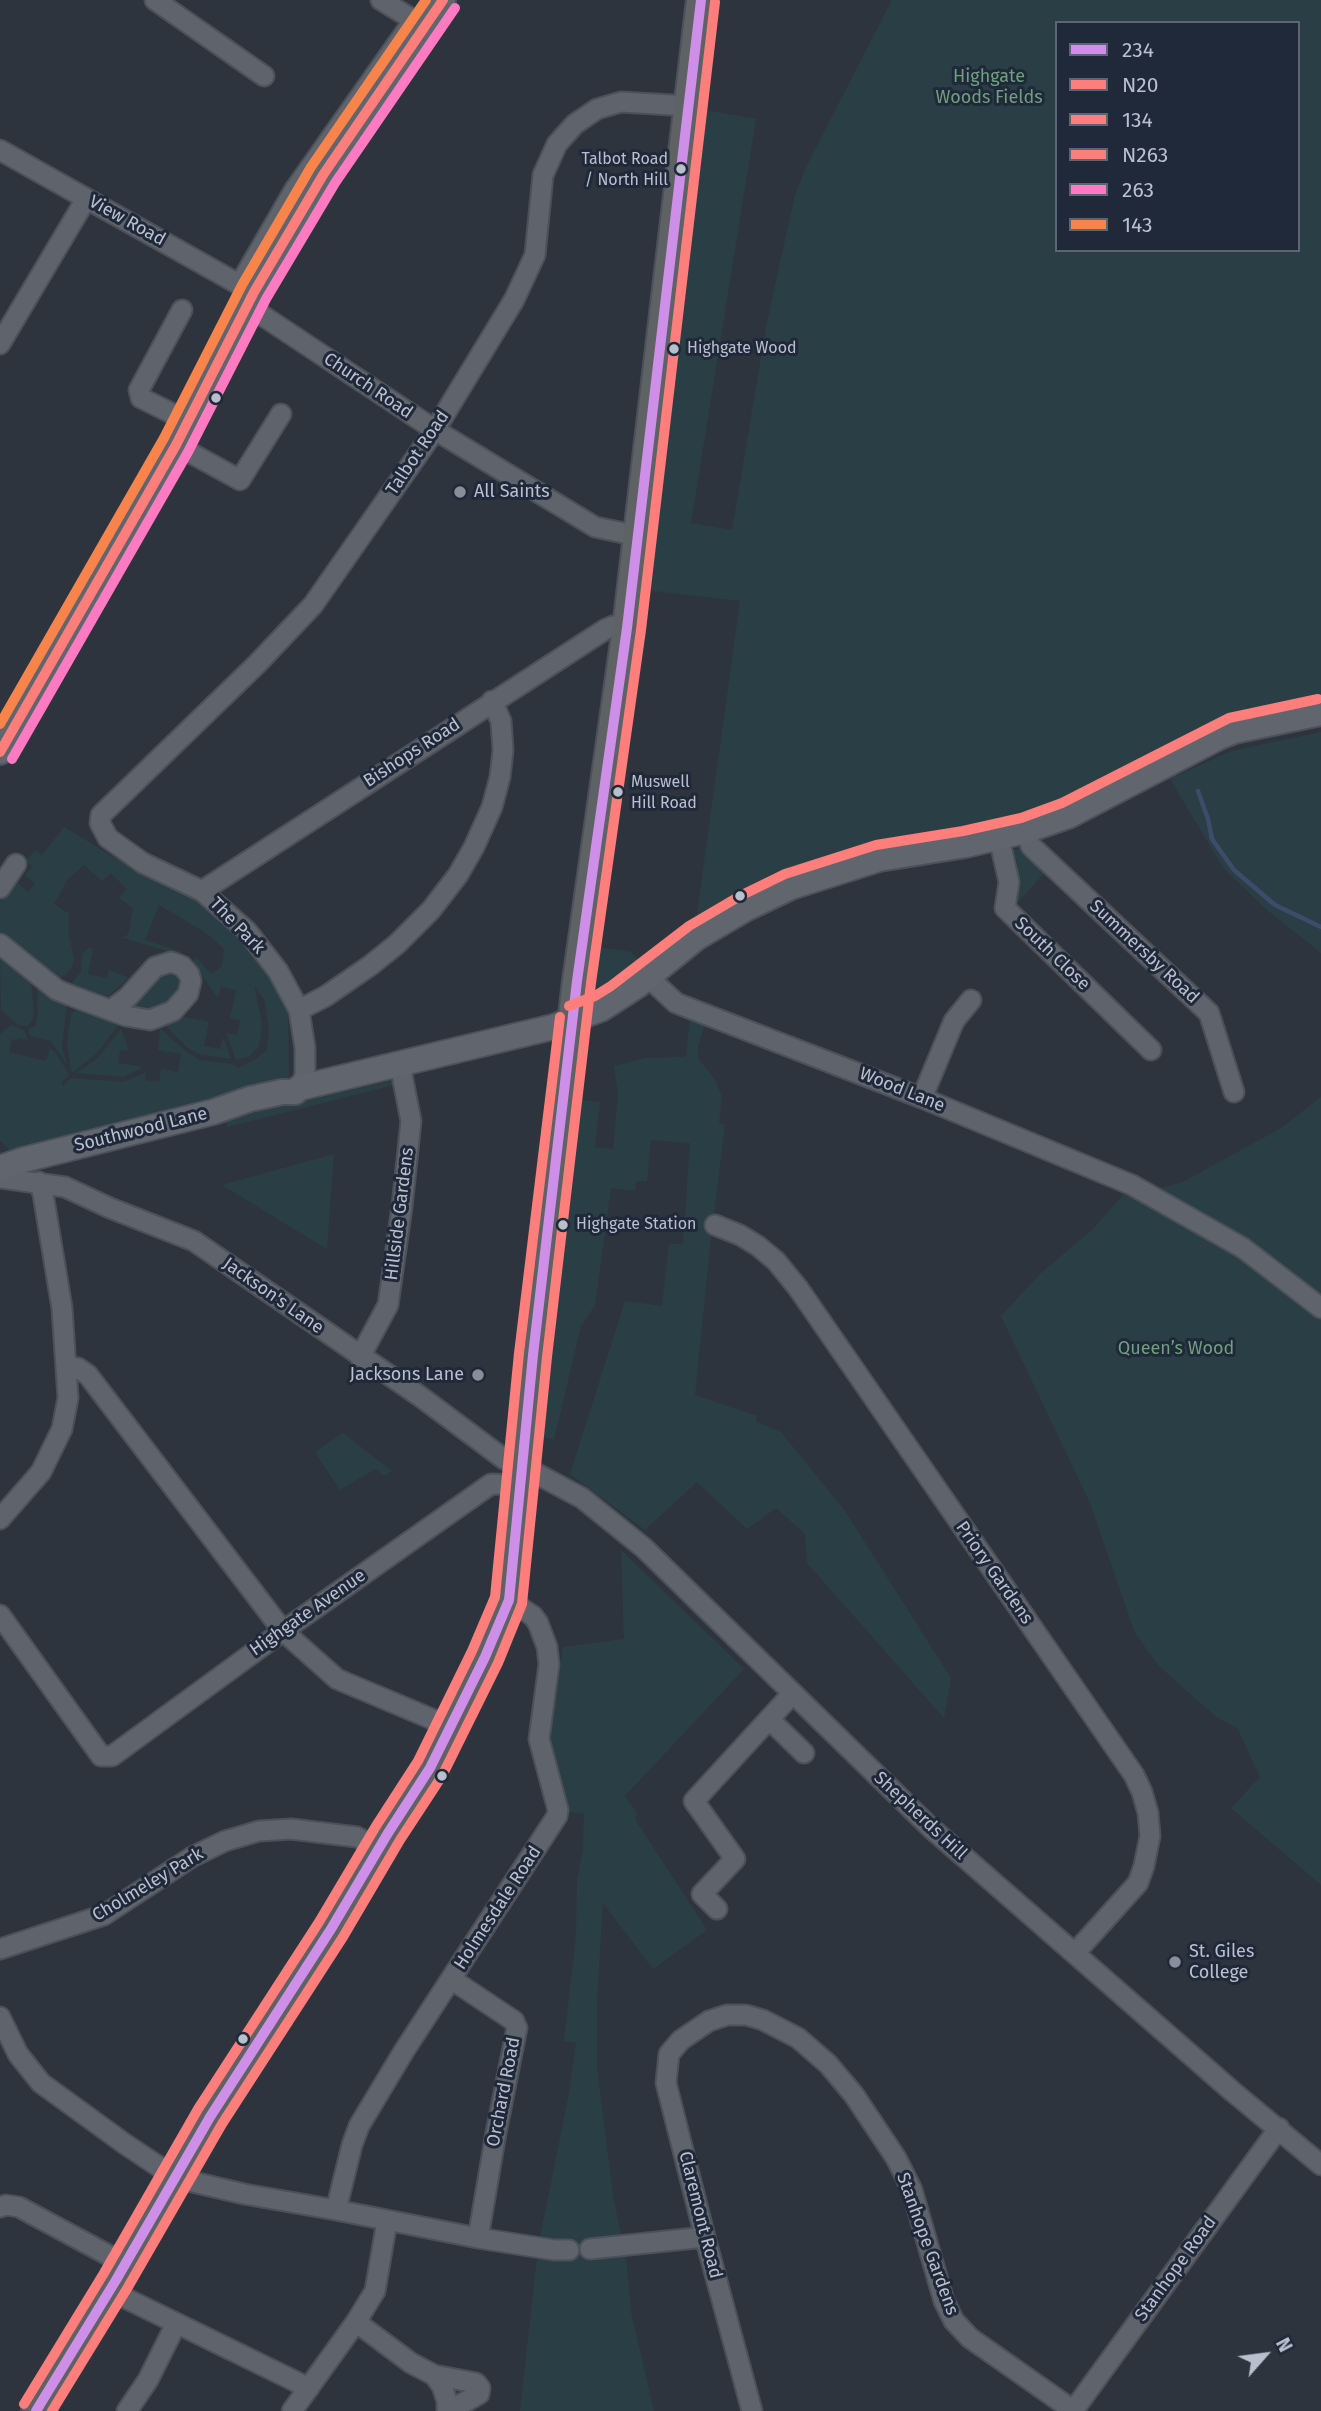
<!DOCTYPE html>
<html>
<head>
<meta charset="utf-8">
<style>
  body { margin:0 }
  #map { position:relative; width:1321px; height:2411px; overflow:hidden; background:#2e343e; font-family:"Fira Sans",sans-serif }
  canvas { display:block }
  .legend { position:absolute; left:1055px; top:21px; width:245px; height:231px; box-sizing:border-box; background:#20293a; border:2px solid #5d6575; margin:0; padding:9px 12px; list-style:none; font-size:21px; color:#b9c0cd }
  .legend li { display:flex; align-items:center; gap:14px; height:35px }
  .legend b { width:35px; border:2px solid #5d6575 }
  .north { position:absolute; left:1230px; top:2320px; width:70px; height:70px; -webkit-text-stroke:5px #20293a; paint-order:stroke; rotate:62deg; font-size:19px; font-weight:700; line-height:28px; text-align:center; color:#b9c0cd }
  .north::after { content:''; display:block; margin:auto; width:24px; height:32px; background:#b9c0cd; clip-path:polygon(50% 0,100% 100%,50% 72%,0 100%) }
</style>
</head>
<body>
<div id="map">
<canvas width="1321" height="2411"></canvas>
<ul class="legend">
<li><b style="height:9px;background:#ce8fe9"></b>234</li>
<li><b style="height:9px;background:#fd7e7b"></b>N20</li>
<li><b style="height:9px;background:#fd7e7b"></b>134</li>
<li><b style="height:9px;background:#fd7e7b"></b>N263</li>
<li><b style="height:9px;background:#fe7ac1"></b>263</li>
<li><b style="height:9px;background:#f8844c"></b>143</li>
</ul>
<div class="north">N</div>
</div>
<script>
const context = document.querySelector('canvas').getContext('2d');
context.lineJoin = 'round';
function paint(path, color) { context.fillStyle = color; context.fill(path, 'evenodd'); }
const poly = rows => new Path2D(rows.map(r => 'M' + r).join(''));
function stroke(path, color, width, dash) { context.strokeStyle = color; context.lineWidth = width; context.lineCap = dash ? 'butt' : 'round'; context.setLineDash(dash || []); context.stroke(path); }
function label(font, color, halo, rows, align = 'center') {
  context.font = font + ' "Fira Sans",sans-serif'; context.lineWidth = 6; context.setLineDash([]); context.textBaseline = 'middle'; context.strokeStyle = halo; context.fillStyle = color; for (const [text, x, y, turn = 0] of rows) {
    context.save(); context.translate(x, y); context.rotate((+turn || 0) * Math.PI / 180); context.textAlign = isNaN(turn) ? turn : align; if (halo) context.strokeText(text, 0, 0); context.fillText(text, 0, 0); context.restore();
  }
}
const green = poly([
  [892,0,1321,0,1321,704,1222,723,1163,749,1112,776,1108,775,1102,782,1065,800,1007,821,877,846,773,878,770,877,742,892,738,891,738,893,696,921,740,601,645,590,704,110,756,119,691,523,732,530,766,327,795,195,807,165],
  [1057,23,1298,23,1298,250,1057,250],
  [1321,732,1321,953,1267,910,1224,869,1170,779,1231,751],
  [64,827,137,871,198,900,223,922,254,954,280,994,288,1013,289,1076,286,1081,13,1154,0,1140,0,1034,11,1025,24,1030,28,1040,18,1038,17,1040,12,1039,9,1052,46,1061,50,1048,56,1053,69,1075,62,1082,63,1086,71,1078,124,1082,146,1072,145,1080,159,1082,161,1069,178,1072,181,1054,158,1050,160,1028,185,1051,200,1060,233,1064,238,1068,256,1059,267,1050,269,1029,264,999,254,985,262,1025,259,1046,250,1056,236,1060,226,1033,237,1035,240,1020,230,1018,236,990,221,987,218,998,192,962,197,958,211,974,222,966,224,949,205,932,159,905,145,940,182,952,181,955,123,938,117,939,126,936,129,932,133,908,119,898,127,889,111,873,102,881,84,865,68,879,54,904,69,914,68,931,74,959,72,967,67,974,59,978,54,977,0,932,0,902,10,888,18,883,28,892,35,883,25,875,32,866,26,861,35,850,42,855],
  [1024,848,1048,869,1019,901,1015,899,1018,865,1013,850],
  [599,947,631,952,642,964,608,988,594,986],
  [89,948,93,949,88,974,107,978,109,970,129,978,107,997,73,987,72,983,81,972,82,954],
  [0,953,31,982,34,1013,32,1021,27,1026,18,1025,1,1010],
  [175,968,186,983,177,1000,147,1015,127,1006,146,982],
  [37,986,67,1004,62,1047,67,1065,51,1041,30,1036,28,1030,35,1026,38,1014],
  [79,1008,119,1024,97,1053,72,1073,67,1043,71,1014],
  [185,1017,209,1022,204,1046,220,1049,223,1037,231,1059,199,1054,188,1048,166,1026,179,1018],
  [690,1017,705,1023,698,1047,698,1058,715,1080,722,1096,719,1123,725,1125,711,1238,695,1395,757,1416,756,1422,781,1432,845,1511,951,1678,944,1718,807,1563,805,1534,776,1508,747,1529,697,1482,645,1530,570,1474,625,1301,662,1306,669,1244,683,1244,690,1143,651,1140,647,1181,636,1181,635,1191,611,1188,595,1305,581,1326,554,1440,541,1436,580,1100,600,1102,595,1147,613,1149,618,1095,614,1066,645,1058,686,1057],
  [121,1029,129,1051,120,1050,118,1063,143,1067,124,1077,76,1073,97,1059],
  [397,1080,398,1084,227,1127,226,1121,268,1109],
  [1321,1097,1321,1885,1231,1808,1260,1777,1238,1729,1215,1716,1158,1665,1135,1633,1090,1503,1001,1316,1041,1273,1093,1229,1132,1185,1135,1177,1160,1188,1183,1182,1281,1128],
  [334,1154,327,1249,222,1185],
  [343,1433,392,1471,384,1476,375,1469,340,1490,315,1452],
  [621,1550,744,1669,625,1796,637,1813,635,1819,707,1930,653,1969,603,1903,597,2000,597,2069,614,2202,626,2256,631,2312,654,2411,520,2411,538,2247,569,2093,576,2043,564,2041,576,1937,577,1880,583,1849,584,1814,566,1811,548,1734,557,1690,563,1647,624,1639]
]);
const stream = poly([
  [1198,791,1208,819,1212,839,1234,870,1275,905,1321,927]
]);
const minor = poly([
  [155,0,264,76],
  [381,0,425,27],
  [0,150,249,290],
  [240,284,295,189,414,20],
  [248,306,435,430,595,527,638,536],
  [182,310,139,390,141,398,187,421],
  [0,344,86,199],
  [176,445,240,480,281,414],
  [1025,831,1031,846,1209,1013,1234,1092],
  [999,838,1009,882,1005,908,1151,1050],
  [0,888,16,864],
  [202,891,606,629,613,626,627,628],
  [0,944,57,990,72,996,126,1016,150,1020,173,1011,188,994,191,981,189,974,182,966,171,962,155,967,128,997,111,1010],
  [648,977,676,1003,922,1098,1132,1185,1243,1248,1321,1308],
  [299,1010,326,996,371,965,397,944,431,910,458,875,474,847,492,807,500,777,503,750,501,721,492,701],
  [299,1088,305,1076,305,1048,299,1010,278,971,247,931,202,891,143,863,108,838,100,823,101,815,257,664,313,605,435,430,514,300,535,255,543,175,557,144,575,124,597,109,621,102,689,106],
  [922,1098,954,1021,971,1000],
  [0,1178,65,1187,110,1208,194,1241,421,1397,504,1459,522,1466,582,1498,644,1548,931,1828,1232,2091,1321,2165],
  [715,1225,740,1235,758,1246,776,1261,798,1288,1134,1775,1142,1792,1148,1813,1150,1836,1144,1866,1138,1883,1075,1953],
  [360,1357,388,1305,402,1207,411,1121,400,1065],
  [67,1366,78,1368,88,1375,283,1631,337,1679,451,1727],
  [0,1519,41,1472,62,1429,68,1398,62,1308,43,1194,39,1182],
  [0,1615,101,1756,112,1756,283,1631,491,1484,520,1485],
  [769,1719,804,1753],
  [717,1909,702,1894,735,1859,694,1801,792,1694],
  [0,1949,104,1915,192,1857,225,1841,259,1831,291,1829,357,1837,379,1849],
  [451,1979,514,2021,517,2028,496,2133,478,2238],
  [0,2017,18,2054,41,2083,125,2144,176,2178,244,2194,336,2210,478,2238,554,2250,569,2250],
  [0,2207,6,2205,19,2207,125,2264],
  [336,2210,352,2145,359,2126,404,2051,557,1816,558,1810,539,1739,549,1664,547,1647,538,1623,533,1616,509,1600],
  [590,2249,705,2237],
  [129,2300,309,2388],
  [356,2322,411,2363,434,2375,442,2386,447,2401,447,2411],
  [434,2375,476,2383,480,2388,479,2394,449,2411],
  [127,2411,148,2380,176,2324],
  [292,2411,356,2322,375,2291,387,2221],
  [752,2411,705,2237,666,2083,669,2054,681,2040,709,2021,727,2015,746,2015,763,2020,798,2038,828,2064,854,2095,896,2158,912,2190,944,2301,954,2321,970,2338,1074,2411],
  [1073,2411,1279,2128]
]);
const major = poly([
  [0,752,176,445,254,292,323,175,443,0],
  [0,1168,23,1160,213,1112,250,1099,282,1092,295,1092,299,1088,553,1027,601,1009,638,985,696,938,747,908,791,887,879,859,966,845,1025,831,1068,816,1217,738,1234,731,1321,713]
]);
const highway = poly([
  [36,2411,116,2280,210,2117,331,1929,388,1833,430,1768,485,1657,509,1600,533,1355,577,981,627,628,701,0]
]);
const bus1 = poly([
  [36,2411,116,2280,210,2117,331,1929,388,1833,430,1768,485,1657,509,1600,533,1355,577,981,627,628,701,0]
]);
const bus2 = poly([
  [52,2411,128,2287,222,2124,343,1937,400,1840,442,1776,498,1663,522,1604,547,1357,591,983,641,630,715,2]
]);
const bus3 = poly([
  [569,1006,595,996,611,986,689,926,740,896,785,874,876,845,963,831,1021,818,1062,803,1229,718,1318,699],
  [24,2404,104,2273,198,2109,319,1922,376,1826,418,1761,472,1651,495,1597,519,1353,560,1017]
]);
const bus4 = poly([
  [0,752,176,445,254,292,323,175,443,0]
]);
const bus5 = poly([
  [12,759,188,452,266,299,335,183,455,8]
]);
const bus6 = poly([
  [0,724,164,438,242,285,311,167,426,0]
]);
const markers = [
  [681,169,6,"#b9c0cd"],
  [674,349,6,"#b9c0cd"],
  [216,398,6,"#b9c0cd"],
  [460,492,7,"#888f9b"],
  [618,792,6,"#b9c0cd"],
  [740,896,6,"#b9c0cd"],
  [563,1225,6,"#b9c0cd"],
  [478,1375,7,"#888f9b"],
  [442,1776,6,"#b9c0cd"],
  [1175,1962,7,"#888f9b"],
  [243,2039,6,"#b9c0cd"]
];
const busNames = [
  ["Talbot Road",668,160,"right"],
  ["/ North Hill",668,181,"right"],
  ["Highgate Wood",687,349],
  ["Muswell",631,783],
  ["Hill Road",631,804],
  ["Highgate Station",576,1225]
];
const parkNames = [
  ["Highgate",989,77],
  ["Woods Fields",989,98],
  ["Queen’s Wood",1176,1349]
];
const streetNames = [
  ["View Road",127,221,29],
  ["Church Road",368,386,34],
  ["Talbot Road",418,453,-56],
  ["Bishops Road",412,753,-33],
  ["The Park",237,926,46],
  ["Summersby Road",1144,952,43],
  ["South Close",1052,954,44],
  ["Wood Lane",902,1090,22],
  ["Southwood Lane",141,1130,-14],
  ["Hillside Gardens",400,1214,-83],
  ["Jackson's Lane",273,1296,35],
  ["Priory Gardens",994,1573,55],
  ["Highgate Avenue",308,1613,-35],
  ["Shepherds Hill",920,1816,43],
  ["Cholmeley Park",148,1885,-31],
  ["Holmesdale Road",498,1908,-57],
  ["Orchard Road",504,2092,-79],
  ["Claremont Road",700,2215,76],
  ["Stanhope Gardens",927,2244,70],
  ["Stanhope Road",1176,2269,-54]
];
const poiNames = [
  ["All Saints",474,492],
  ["Jacksons Lane",464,1375,"right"],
  ["St. Giles",1189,1952],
  ["College",1189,1973]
];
paint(green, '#2a3f45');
stroke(stream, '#3c4c6a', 4.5);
stroke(minor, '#4c5058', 23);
stroke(major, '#4c505a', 28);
stroke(highway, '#4b5059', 32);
stroke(minor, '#5f636b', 19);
stroke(major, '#61656d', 24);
stroke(highway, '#5f6264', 28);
stroke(bus1, '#ce8fe9', 10);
stroke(bus2, '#fd7e7b', 10);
stroke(bus3, '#fd7e7b', 10);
stroke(bus4, '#fd7e7b', 10);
stroke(bus5, '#fe7ac1', 10);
stroke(bus6, '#f8844c', 10);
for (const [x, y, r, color] of markers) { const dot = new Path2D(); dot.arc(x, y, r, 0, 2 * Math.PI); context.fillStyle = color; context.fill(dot); stroke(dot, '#20293a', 2.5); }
label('16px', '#b9c0cd', '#20293a', busNames, 'left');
label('18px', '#709f7d', '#20293a', parkNames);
label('18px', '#b9c0cd', '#20293a', streetNames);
label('18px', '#b9c0cd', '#20293a', poiNames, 'left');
</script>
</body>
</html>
